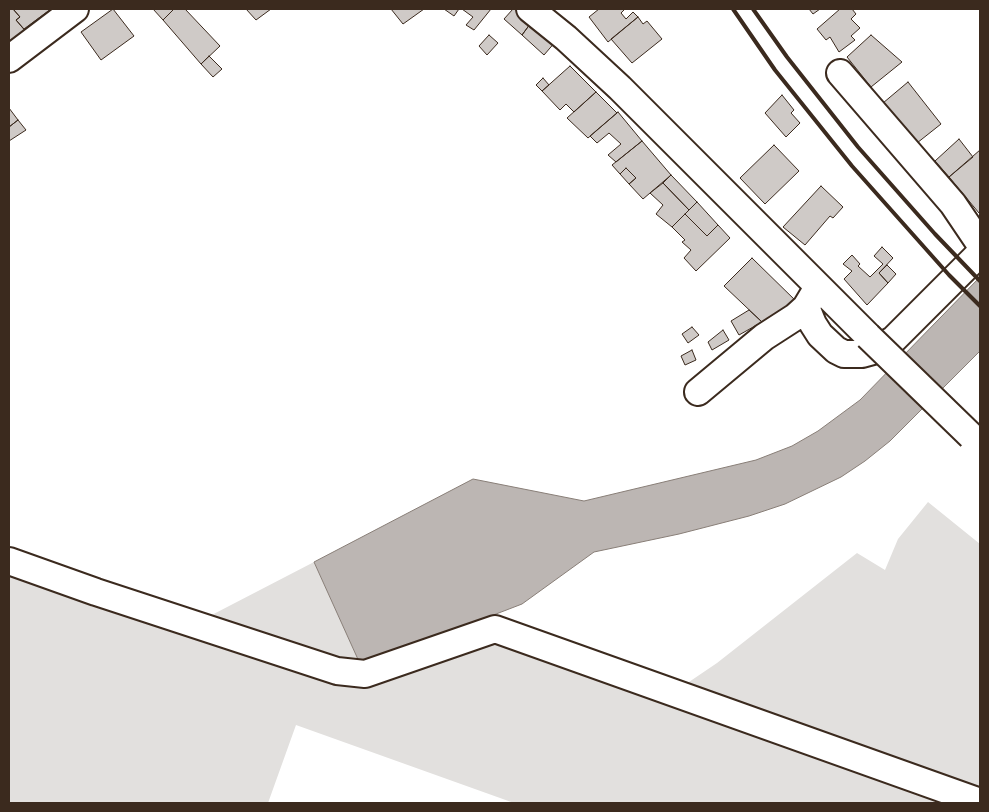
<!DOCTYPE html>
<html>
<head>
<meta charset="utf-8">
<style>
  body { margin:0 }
  #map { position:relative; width:989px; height:812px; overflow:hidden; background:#fff; font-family:Itim,sans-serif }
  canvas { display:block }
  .frame { position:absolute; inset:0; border:10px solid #3b2a1e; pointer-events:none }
</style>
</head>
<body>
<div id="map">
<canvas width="989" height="812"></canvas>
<div class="frame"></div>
</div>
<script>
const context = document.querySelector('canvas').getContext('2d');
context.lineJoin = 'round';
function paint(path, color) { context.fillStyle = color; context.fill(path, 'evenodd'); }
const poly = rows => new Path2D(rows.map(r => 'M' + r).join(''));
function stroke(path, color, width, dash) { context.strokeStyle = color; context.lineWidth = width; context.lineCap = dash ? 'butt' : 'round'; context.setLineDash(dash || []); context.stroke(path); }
const green = poly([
  [928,502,980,544,980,792,683,686,717,663,857,553,885,570,898,539],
  [314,562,361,666,204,619],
  [9,565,335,677,492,640,953,803,514,803,296,725,268,803,9,803]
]);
const water = poly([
  [980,277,980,351,890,441,865,461,841,477,785,504,749,516,679,534,594,552,522,604,361,666,314,562,473,479,584,501,756,460,792,446,818,431,860,400,980,277]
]);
const building = poly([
  [9,9,13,9,20,17,16,20,27,33,9,47,9,9],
  [13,9,51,9,24,29,16,20,20,17,13,9],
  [113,9,134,36,101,60,81,32,113,9],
  [153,9,174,9,163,20,153,9],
  [174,9,185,9,220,46,201,64,163,20,174,9],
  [246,9,271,9,256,20,246,9],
  [391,9,424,9,403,24,391,9],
  [444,9,459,9,454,16,444,9],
  [462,9,491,9,474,30,466,25,473,17,462,9],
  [513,9,520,9,533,20,522,35,504,19,513,9],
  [599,9,625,9,621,13,626,19,633,12,638,17,608,42,589,17,599,9],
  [809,9,820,9,813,14,809,9],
  [840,9,852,9,856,14,851,19,860,28,851,36,855,40,839,52,830,37,826,40,817,29,840,9],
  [638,17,643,24,647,21,662,39,632,63,611,39,638,17],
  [533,20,556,41,544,55,522,35,533,20],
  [489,35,498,43,487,55,479,46,489,35],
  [871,35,902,62,871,87,847,57,871,35],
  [209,56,222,69,213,77,201,64,209,56],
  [570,66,596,92,574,112,566,104,560,110,542,91,570,66],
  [543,78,549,85,542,91,536,85,543,78],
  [908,82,941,124,917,143,883,103,908,82],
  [596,92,617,113,588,138,567,118,596,92],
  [782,95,794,110,791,113,800,123,786,137,765,113,782,95],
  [9,108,18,120,9,127,9,108],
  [618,112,642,141,616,162,608,155,621,144,609,133,597,143,590,136,618,112],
  [18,120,26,130,9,141,9,127,18,120],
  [959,139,973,157,949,177,935,161,959,139],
  [642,141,671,175,643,199,629,184,636,178,626,168,620,174,612,165,642,141],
  [774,145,799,171,765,204,740,178,774,145],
  [980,150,980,212,979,213,949,177,980,150],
  [626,168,636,178,629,184,620,174,626,168],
  [671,175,697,202,689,210,663,183,671,175],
  [663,183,689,210,672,227,656,214,663,205,650,193,663,183],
  [821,186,843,207,833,218,830,216,805,245,783,227,821,186],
  [697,202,718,225,707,236,685,214,697,202],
  [685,214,707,236,718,225,730,238,696,271,684,258,691,250,682,242,685,240,672,227,685,214],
  [882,247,893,258,879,273,888,283,867,305,844,279,852,271,843,264,852,255,860,264,858,266,870,277,883,264,874,256,882,247],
  [752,258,798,303,762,322,724,286,752,258],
  [887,265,896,274,888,283,879,273,887,265],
  [749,310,762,322,739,335,731,321,749,310],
  [692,327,699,335,688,343,682,334,692,327],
  [723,330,729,340,712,350,708,342,723,330],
  [692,350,696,360,685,365,681,356,692,350]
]);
const minor = poly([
  [530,9,566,38,620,88,868,336],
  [9,59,75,9],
  [840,73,953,204,980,244],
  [818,287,806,307,813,324,820,335,836,350,844,354,862,354,873,351,893,340,980,253],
  [698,392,764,337,795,317,806,307],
  [9,561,96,592,337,671,365,674,495,629,980,802]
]);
const rail = poly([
  [733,9,775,70,852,166,949,275,980,306],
  [753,9,787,57,858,147,935,234,980,281]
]);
const minorBridge = poly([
  [868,336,971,436]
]);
paint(green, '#e2e0de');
paint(water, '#bcb6b3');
stroke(water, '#887e77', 1);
paint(building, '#cfcac7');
stroke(building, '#3b2a1e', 1);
stroke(minor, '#3b2a1e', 30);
stroke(minor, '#fff', 26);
stroke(rail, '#3b2a1e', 4);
stroke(minorBridge, '#3b2a1e', 30, []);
stroke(minorBridge, '#fff', 26);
</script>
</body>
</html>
